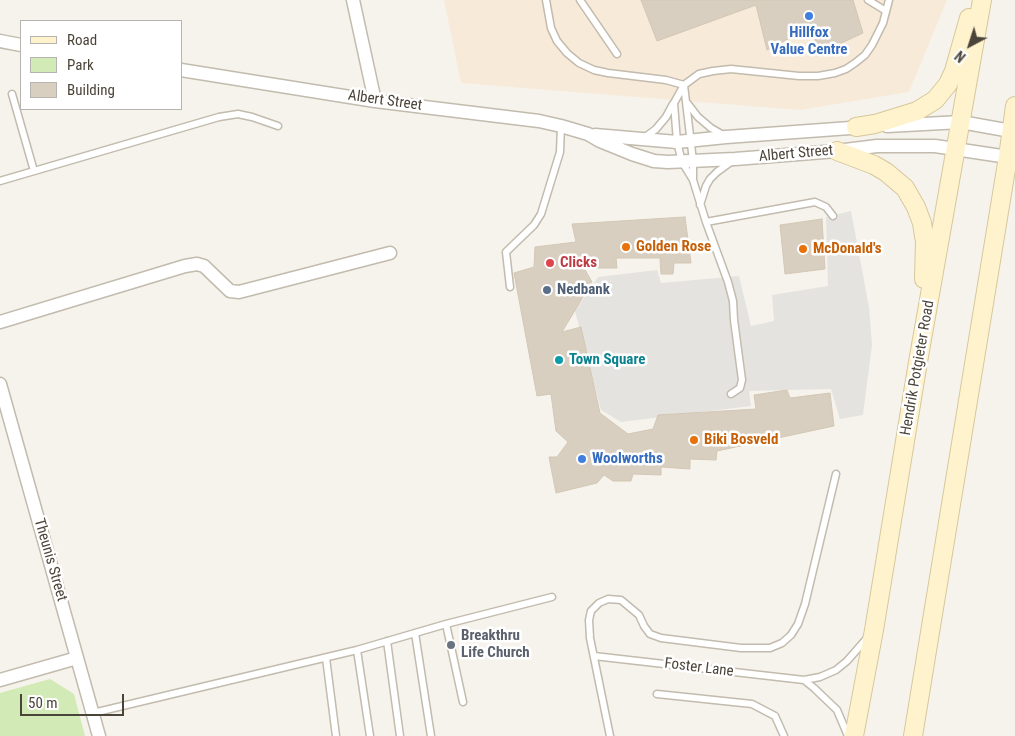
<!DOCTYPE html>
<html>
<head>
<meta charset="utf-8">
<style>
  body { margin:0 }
  #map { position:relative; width:1015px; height:736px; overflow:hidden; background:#f6f3ec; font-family:"Roboto Condensed",sans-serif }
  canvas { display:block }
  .legend { position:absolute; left:20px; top:20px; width:162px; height:90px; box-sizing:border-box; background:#fff; border:1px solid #b7b4b0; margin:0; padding:6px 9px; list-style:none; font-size:15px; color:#4b4439 }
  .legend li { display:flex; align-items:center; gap:10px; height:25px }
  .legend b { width:25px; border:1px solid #b7b4b0 }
  .north { position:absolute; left:945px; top:20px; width:50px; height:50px; -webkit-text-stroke:4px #fff; paint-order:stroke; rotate:220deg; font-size:14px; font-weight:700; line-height:20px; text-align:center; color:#4b4439 }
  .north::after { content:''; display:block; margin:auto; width:18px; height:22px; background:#4b4439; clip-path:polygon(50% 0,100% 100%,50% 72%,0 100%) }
  .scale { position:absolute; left:20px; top:694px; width:104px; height:22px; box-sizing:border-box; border:2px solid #4b4439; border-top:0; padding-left:6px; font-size:15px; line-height:18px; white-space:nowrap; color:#4b4439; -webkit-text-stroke:4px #fff; paint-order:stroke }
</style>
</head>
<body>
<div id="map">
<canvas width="1015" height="736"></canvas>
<ul class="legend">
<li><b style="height:6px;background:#fff3cd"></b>Road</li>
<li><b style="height:14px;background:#d2eab5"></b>Park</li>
<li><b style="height:14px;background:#d8cfc1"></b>Building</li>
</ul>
<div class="north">N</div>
<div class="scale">50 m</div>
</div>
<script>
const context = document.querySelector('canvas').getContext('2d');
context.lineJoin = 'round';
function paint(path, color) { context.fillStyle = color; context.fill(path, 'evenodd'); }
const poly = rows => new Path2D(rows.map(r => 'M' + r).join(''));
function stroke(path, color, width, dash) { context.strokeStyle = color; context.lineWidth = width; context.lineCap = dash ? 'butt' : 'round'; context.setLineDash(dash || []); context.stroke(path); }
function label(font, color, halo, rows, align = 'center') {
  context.font = font + ' "Roboto Condensed",sans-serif'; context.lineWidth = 5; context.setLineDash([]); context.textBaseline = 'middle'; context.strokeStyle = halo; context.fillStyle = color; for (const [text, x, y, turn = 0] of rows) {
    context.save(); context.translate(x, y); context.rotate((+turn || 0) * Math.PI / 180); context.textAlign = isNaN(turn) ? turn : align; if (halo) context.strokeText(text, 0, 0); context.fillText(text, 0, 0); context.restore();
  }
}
const commercial = poly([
  [444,0,947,0,909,92,800,110,461,83]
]);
const green = poly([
  [50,679,74,694,85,736,0,736,0,693]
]);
const parking = poly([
  [851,211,869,307,872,345,863,415,840,419,831,389,749,391,751,406,621,422,601,410,575,311,598,277,657,270,661,283,739,276,751,326,774,321,772,295,828,286,826,217]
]);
const building = poly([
  [641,0,853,0,863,33,820,53,811,27,767,50,756,5,657,41,641,0],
  [685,217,691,263,674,263,673,274,661,274,660,258,616,258,617,268,584,268,592,282,562,332,581,327,600,413,628,434,653,429,658,415,756,409,754,395,787,390,790,398,830,393,834,426,717,451,716,460,690,459,690,469,661,467,661,475,633,474,631,481,613,481,604,475,597,483,556,493,549,457,557,457,568,442,556,431,551,394,537,396,514,273,534,267,535,247,576,242,572,224,685,217],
  [822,219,825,269,785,274,780,225,822,219]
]);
const lane = poly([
  [546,0,551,28,557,41,567,53,579,63,594,70,608,73,666,80,684,85],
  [580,0,617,54],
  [868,0,886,11],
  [684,85,693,161,693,178],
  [12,94,34,171],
  [688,104,698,117,711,128,723,135],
  [644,138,656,129,666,117,673,104],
  [0,181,219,117,238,114,252,117,278,126],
  [700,205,706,186,710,179,717,172,732,161],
  [706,222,815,202,826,207,833,216],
  [510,287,506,252,534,225,541,214,560,152,561,126],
  [731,394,740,388,742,380,734,320,733,301,728,282,706,222,693,180,682,162,677,142,674,103,684,85,699,74,713,71,731,69,799,76,818,76,835,73,846,69,855,63,865,55,872,45,883,23,889,0],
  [446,624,463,702],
  [415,633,431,736],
  [387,641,400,736],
  [357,650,370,736],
  [594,656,804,680,820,677,836,670,847,661,868,637],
  [326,658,336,736],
  [804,680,814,688,837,710,848,736],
  [657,694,752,704,775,716,784,736],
  [93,713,357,650,446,624,552,597],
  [610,736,590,638,589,620,591,611,599,603,608,599,621,600,639,615,644,626,650,634,661,638,741,648,770,648,782,643,791,635,798,624,805,604,836,474]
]);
const street = poly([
  [353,0,375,101],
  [0,41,21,45],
  [181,70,375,101,539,121,561,126,588,134,600,141,632,154,654,161,668,162,735,159,837,151,877,146,935,146,1008,157,1015,154],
  [887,126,961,122,1011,131,1015,133],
  [595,135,677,142,726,137,864,127],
  [0,322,185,266,197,264,204,266,230,291,239,292,390,253],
  [0,384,99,736],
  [0,680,77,658]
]);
const secondary = poly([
  [856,127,875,124,917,111,935,100,948,84,954,71,969,18],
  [837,151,874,165,886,172,905,188,916,207,922,223,925,242,924,279],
  [854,736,874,630,918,362,982,0],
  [913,736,1008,157,1015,106]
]);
const markers = [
  [809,16,5,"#3f7fe0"],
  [626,247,5,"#e8710a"],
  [803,249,5,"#e8710a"],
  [550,263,5,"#e0444e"],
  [547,290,5,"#5c6f8a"],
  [559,360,5,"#0f9aa8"],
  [694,440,5,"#e8710a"],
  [582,459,5,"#3f7fe0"],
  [451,645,5,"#6b7280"]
];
const shopNames = [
  ["Hillfox",809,33],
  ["Value Centre",809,50],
  ["Woolworths",592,459,"left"]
];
const streetNames = [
  ["Albert Street",385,101,8],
  ["Albert Street",796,154,-5],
  ["Hendrik Potgieter Road",918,368,-80],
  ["Theunis Street",50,560,74],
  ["Foster Lane",699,668,7]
];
const foodNames = [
  ["Golden Rose",636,247],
  ["McDonald's",813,249],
  ["Biki Bosveld",704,440]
];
const healthNames = [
  ["Clicks",560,263]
];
const serviceNames = [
  ["Nedbank",557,290]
];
const cultureNames = [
  ["Town Square",569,360]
];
const worshipNames = [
  ["Breakthru",461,636],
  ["Life Church",461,653]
];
paint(commercial, '#f7ead8');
paint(green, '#d2eab5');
paint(parking, '#e5e3e0');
paint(building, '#d8cfc1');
stroke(building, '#d3c7b4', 1);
stroke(lane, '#c2bbae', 9);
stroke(street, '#c2bbae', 15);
stroke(secondary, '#d6c79b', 20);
stroke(lane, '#fff', 6);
stroke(street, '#fff', 12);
stroke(secondary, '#fff3cd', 18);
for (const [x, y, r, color] of markers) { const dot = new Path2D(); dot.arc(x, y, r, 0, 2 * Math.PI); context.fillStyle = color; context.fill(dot); stroke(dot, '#fff', 2); }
label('bold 15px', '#366cbe', '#fff', shopNames);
label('15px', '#4b4439', '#fff', streetNames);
label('bold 15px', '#c56008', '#fff', foodNames, 'left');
label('bold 15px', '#be3a42', '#fff', healthNames, 'left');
label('bold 15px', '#4e5e75', '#fff', serviceNames, 'left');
label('bold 15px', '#0d838f', '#fff', cultureNames, 'left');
label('bold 15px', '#5b616d', '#fff', worshipNames, 'left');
</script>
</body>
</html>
